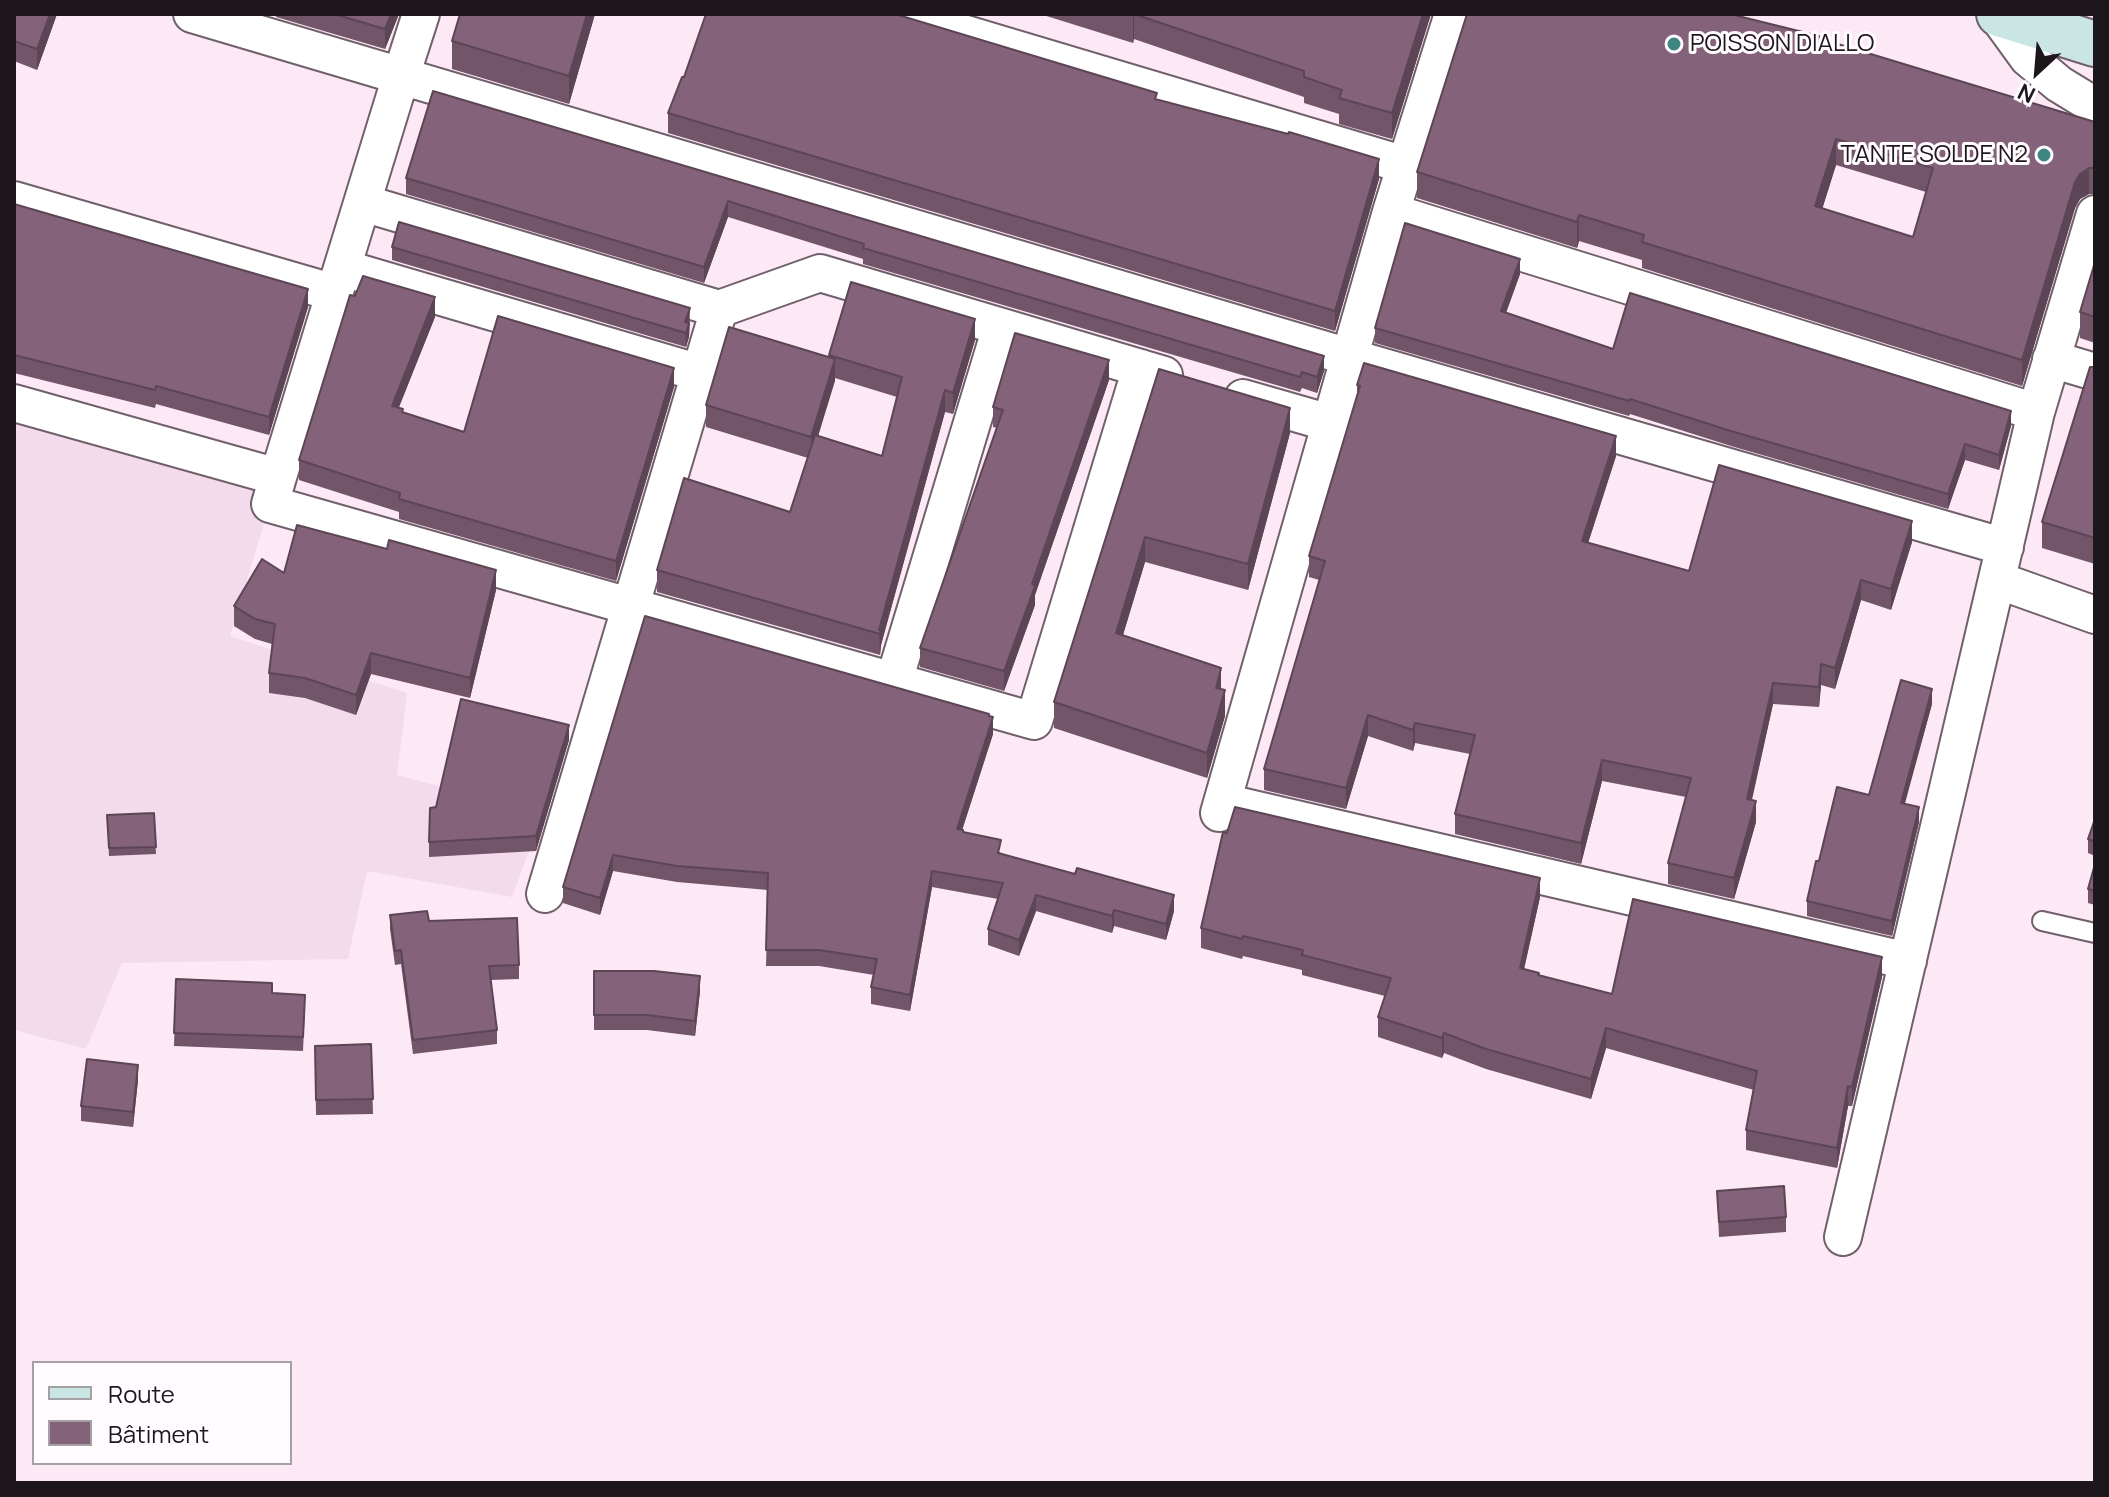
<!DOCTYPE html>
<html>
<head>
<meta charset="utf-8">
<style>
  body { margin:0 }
  #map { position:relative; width:2109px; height:1497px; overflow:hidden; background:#fce9f5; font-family:Manrope,sans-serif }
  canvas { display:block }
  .frame { position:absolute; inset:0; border:16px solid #1d171b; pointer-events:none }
  .legend { position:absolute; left:32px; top:1361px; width:260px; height:104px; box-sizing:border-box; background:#fffbfe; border:2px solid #a5a0a3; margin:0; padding:10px 14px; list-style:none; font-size:24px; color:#1d171b }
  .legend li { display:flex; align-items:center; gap:16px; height:40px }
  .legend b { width:40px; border:2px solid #a5a0a3 }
  .north { position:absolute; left:1997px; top:32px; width:80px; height:80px; -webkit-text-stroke:6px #fffbfe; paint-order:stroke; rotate:206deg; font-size:22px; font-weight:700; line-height:32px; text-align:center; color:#1d171b }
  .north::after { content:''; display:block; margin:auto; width:28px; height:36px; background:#1d171b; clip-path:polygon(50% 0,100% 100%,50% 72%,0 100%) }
</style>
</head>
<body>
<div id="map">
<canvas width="2109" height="1497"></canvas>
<div class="frame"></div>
<ul class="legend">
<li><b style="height:10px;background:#c9e6e4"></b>Route</li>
<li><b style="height:22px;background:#84637a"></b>Bâtiment</li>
</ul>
<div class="north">N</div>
</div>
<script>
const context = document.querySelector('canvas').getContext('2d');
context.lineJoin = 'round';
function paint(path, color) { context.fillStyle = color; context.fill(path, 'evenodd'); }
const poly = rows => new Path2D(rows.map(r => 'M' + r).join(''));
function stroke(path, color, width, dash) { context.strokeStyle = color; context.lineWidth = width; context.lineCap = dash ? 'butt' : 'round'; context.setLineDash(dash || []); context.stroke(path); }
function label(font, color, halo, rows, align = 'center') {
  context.font = font + ' Manrope,sans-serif'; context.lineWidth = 6; context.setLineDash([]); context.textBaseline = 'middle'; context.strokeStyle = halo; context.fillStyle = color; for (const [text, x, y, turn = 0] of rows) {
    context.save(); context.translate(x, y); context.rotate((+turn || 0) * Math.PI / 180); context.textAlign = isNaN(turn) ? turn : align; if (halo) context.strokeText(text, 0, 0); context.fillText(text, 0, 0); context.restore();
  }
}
const built = poly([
  [14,403,278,477,230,636,407,693,397,775,543,813,512,897,367,871,348,959,122,963,86,1049,14,1030]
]);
const lane = poly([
  [2042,921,2095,933]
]);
const street = poly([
  [192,14,1349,357,2005,547],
  [899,14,1405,165],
  [1996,14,2028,58,2059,84,2095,106],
  [14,200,335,293],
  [363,203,719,309,820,273,1164,375],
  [1391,212,2036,412],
  [343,268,700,373],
  [2051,359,2095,372],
  [1243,398,1330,423],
  [14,403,278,477,270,504,1034,721,1141,368],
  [278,477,401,76,421,14],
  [1997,580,2095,615],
  [894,681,1001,327],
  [1223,802,1908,961],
  [1219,813,1391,212,1453,14],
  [545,894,719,309],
  [1843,1237,2036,412,2095,214]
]);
const secondary = poly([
  [1999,14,2095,44]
]);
const wall = poly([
  [14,14,57,14,37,70,14,61],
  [276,14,399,14,385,49,276,17],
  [460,14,595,14,569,104,452,69,452,41],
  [1040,14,1431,14,1392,139,1339,124,1339,114,1304,103,1304,97,1134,39,1133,43],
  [1819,38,2095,122,2095,194,2089,194,2080,199,2075,208,2022,386,1642,268,1642,260,1579,241,1577,248,1417,198,1417,172],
  [1836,165,1926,192,1913,237,1822,209],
  [433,91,1324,371,1317,393,1302,388,1300,392,863,264,863,259,728,217,704,283,406,194,406,178],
  [1157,100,1379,179,1335,331,668,133,668,113],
  [14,204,308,307,269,435,156,404,155,408,14,373],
  [392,247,690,322,689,337,686,347,392,260],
  [2095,262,2095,343,2080,338,2080,312],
  [1520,274,1506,313,1613,349,2011,426,1999,470,1965,460,1948,509,1731,446,1630,414,1629,416,1375,343,1375,328],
  [435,317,398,408,403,413,464,432,674,387,616,581,399,519,399,512,299,480,299,460],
  [975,340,953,414,945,412,881,645,880,655,657,592,657,570,790,512,808,458,706,427,706,405,829,358,829,355],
  [835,378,897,397,882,456,818,436],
  [2095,367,2095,564,2042,548,2042,522],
  [1159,369,1290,433,1248,590,1145,562,1123,635,1221,689,1225,716,1207,778,1054,728,1054,702],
  [1109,380,1035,595,1035,605,1004,691,920,667,920,648,997,428,993,427,993,407],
  [1357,385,1616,456,1588,543,1689,571,1912,542,1891,610,1861,600,1835,689,1821,685,1819,707,1773,704,1752,800,1756,822,1734,899,1668,884,1668,863,1686,797,1602,781,1581,864,1455,834,1455,814,1470,754,1415,743,1413,751,1368,736,1346,809,1264,790,1264,769,1319,580,1309,577,1309,556,1357,395],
  [284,573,496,590,470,698,371,674,356,715,305,698,269,693,269,673,272,644,255,639,234,626,234,606],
  [645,616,989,716,993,734,962,830,963,833,1001,853,1174,911,1166,940,1114,926,1112,933,1036,911,1019,956,988,945,988,929,998,899,932,887,910,1011,871,1004,871,987,874,975,819,966,766,966,768,890,677,882,613,871,600,915,563,903,563,887],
  [1932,704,1904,804,1919,822,1892,936,1807,916,1807,901,1819,861,1869,795],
  [569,740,536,851,429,857,429,842],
  [154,813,156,854,109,856,107,815],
  [2095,819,2095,856,2088,853,2088,839],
  [2095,864,2095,905,2088,903,2088,889],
  [1540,897,1524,969,1539,975,1612,994,1882,977,1852,1106,1848,1106,1837,1168,1746,1150,1746,1130,1754,1090,1606,1048,1591,1099,1486,1069,1444,1053,1442,1058,1378,1037,1378,1017,1385,996,1302,975,1302,970,1243,956,1242,959,1201,948,1201,928],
  [390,915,429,921,519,965,519,979,490,980,497,1030,497,1044,413,1054,401,964,395,965,390,929],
  [594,971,700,991,695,1036,647,1030,594,1030],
  [176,979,305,1008,303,1051,174,1046],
  [371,1044,373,1114,316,1115,315,1046],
  [138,1080,133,1127,81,1121,81,1106],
  [1717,1191,1786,1217,1786,1232,1719,1237]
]);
const shadedWall = poly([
  [50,14,57,14,37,70,37,49],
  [391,14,399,14,385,49,385,29],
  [587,14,595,14,569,104,569,76],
  [1134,14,1134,39,1133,43,1133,17],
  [1423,14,1431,14,1392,139,1392,113],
  [1836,139,1836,165,1815,232,1815,206],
  [1379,159,1379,179,1335,331,1335,311],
  [2089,168,2089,194,2080,199,2075,208,2022,386,2022,360,2075,182,2080,174],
  [728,201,728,217,704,283,704,267],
  [1579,215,1579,241,1577,248,1577,222],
  [1520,259,1520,274,1501,326,1501,311],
  [308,289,308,307,269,435,269,417],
  [435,297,435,317,392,425,392,406],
  [690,308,689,337,686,347,685,322],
  [975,319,975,340,953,414,953,393],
  [1324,356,1324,371,1317,393,1317,377],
  [835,359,835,381,811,459,811,437],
  [1109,360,1109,380,1035,595,1035,605,1004,691,1004,671],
  [674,368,674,387,616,581,616,561],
  [945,390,945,412,881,645,880,655,879,630],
  [1290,408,1290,433,1248,590,1248,564],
  [2011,411,2011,426,1999,470,1999,455],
  [1616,436,1616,456,1582,562,1582,541],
  [1965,444,1965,460,1948,509,1948,494],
  [1912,521,1912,542,1891,610,1891,589],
  [1145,537,1145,562,1116,658,1116,633],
  [496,570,496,590,470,698,470,678],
  [1861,580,1861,600,1835,689,1835,668],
  [371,653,371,674,356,715,356,695],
  [1821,664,1821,685,1819,707,1819,687],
  [1221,668,1221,693,1216,688],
  [1773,683,1773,704,1747,820,1747,799],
  [1932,689,1932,704,1901,818,1901,803],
  [1225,690,1225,716,1207,778,1207,753],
  [1368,715,1368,736,1346,809,1346,788],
  [993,717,993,734,957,846,957,829],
  [1415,723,1415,743,1413,751,1413,730],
  [569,725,569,740,536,851,536,836],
  [1602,760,1602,781,1581,864,1581,843],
  [1756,801,1756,822,1734,899,1734,878],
  [1919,807,1919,822,1892,936,1892,921],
  [613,855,613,871,600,915,600,898],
  [932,871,932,887,910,1011,910,995],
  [1540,878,1540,897,1520,987,1520,968],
  [1036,895,1036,911,1019,956,1019,940],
  [1174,895,1174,911,1166,940,1166,924],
  [1114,910,1114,926,1112,933,1112,916],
  [1882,957,1882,977,1852,1106,1852,1087],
  [700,976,700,991,695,1036,695,1021],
  [1606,1028,1606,1048,1591,1099,1591,1079],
  [1444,1033,1444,1053,1442,1058,1442,1038],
  [138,1065,138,1080,133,1127,133,1112],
  [1848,1086,1848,1106,1837,1168,1837,1148]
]);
const building = poly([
  [14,14,50,14,37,49,14,41,14,14],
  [334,14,391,14,385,29,334,14],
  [460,14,587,14,569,76,452,41,460,14],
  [706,14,895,14,1157,93,1155,99,1288,134,1289,132,1379,159,1335,311,668,113,682,77,684,77,706,14],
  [1134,14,1423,14,1392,113,1339,98,1342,90,1304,77,1304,71,1134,14],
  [1467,14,1730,14,1819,36,1818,38,2095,122,2095,168,2089,168,2080,174,2075,182,2022,360,1642,242,1644,235,1579,215,1577,222,1417,172,1467,14],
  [1836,139,1933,168,1913,237,1815,206,1836,139],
  [433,91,1324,356,1317,377,1302,372,1300,377,863,248,864,244,728,201,704,267,406,178,433,91],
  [14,204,308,289,269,417,156,386,155,390,14,355,14,204],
  [399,222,690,308,685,322,689,323,686,333,392,247,399,222],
  [1405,223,1520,259,1501,311,1613,349,1630,293,2011,411,1999,455,1965,444,1948,494,1731,431,1630,399,1629,401,1375,328,1405,223],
  [2095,262,2095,317,2080,312,2095,262],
  [363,276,435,297,392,406,403,409,402,412,464,432,498,316,674,368,616,561,399,499,400,493,299,460,350,295,355,296,363,276],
  [851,282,975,319,953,393,945,390,879,630,881,630,880,634,657,570,684,478,790,512,815,435,882,456,902,377,829,355,851,282],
  [729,327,835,359,811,437,706,405,729,327],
  [1015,333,1109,360,1032,584,1035,586,1004,671,920,648,1003,410,993,407,1015,333],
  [1364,363,1616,436,1582,541,1689,571,1719,465,1912,521,1891,589,1861,580,1835,668,1821,664,1819,687,1773,683,1747,799,1756,801,1734,878,1668,863,1691,778,1602,760,1581,843,1455,814,1475,735,1415,723,1413,730,1368,715,1346,788,1264,769,1325,561,1309,556,1360,386,1357,385,1364,363],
  [2090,367,2095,367,2095,538,2042,522,2090,367],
  [1159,369,1290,408,1248,564,1145,537,1116,633,1221,668,1216,688,1225,690,1207,753,1054,702,1159,369],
  [297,525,387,549,389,540,496,570,470,678,371,653,356,695,305,678,269,673,275,624,255,619,234,606,262,559,284,573,297,525],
  [645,616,989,714,989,716,993,717,957,829,963,830,963,832,1001,840,998,853,1075,874,1077,868,1174,895,1166,924,1114,910,1112,916,1036,895,1019,940,988,929,1003,883,932,871,910,995,871,987,877,959,819,950,766,950,768,873,677,866,613,855,600,898,563,887,645,616],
  [1901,680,1932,689,1901,803,1919,807,1892,921,1807,901,1816,861,1819,861,1837,787,1869,795,1901,680],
  [461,699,569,725,536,836,429,842,430,808,436,807,461,699],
  [1235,807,1540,878,1520,968,1539,973,1538,975,1612,994,1633,899,1882,957,1852,1087,1848,1086,1837,1148,1746,1130,1757,1071,1606,1028,1591,1079,1486,1049,1444,1033,1442,1038,1378,1017,1391,978,1302,955,1303,950,1243,936,1242,939,1201,928,1223,832,1227,833,1235,807],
  [154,813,156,847,109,848,107,815,154,813],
  [2095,819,2095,842,2088,839,2095,819],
  [2095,864,2095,891,2088,889,2095,864],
  [427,911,429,921,517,918,519,965,489,966,497,1030,413,1040,401,950,395,951,390,915,427,911],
  [594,971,654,971,700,976,695,1021,647,1015,594,1015,594,971],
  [176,979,272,983,272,993,305,995,303,1037,174,1033,176,979],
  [371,1044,373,1099,316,1100,315,1046,371,1044],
  [87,1059,138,1065,133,1112,81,1106,87,1059],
  [1784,1186,1786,1217,1719,1222,1717,1191,1784,1186]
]);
const markers = [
  [1674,44,8,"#3e8682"],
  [2044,155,8,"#3e8682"]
];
const poiNames = [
  ["POISSON DIALLO",1690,44],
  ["TANTE SOLDE N2",2028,155,"right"]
];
paint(built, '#f4dbec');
stroke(lane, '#70606b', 22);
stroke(street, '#70606b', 40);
stroke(secondary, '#70606b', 48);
stroke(lane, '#fff', 18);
stroke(street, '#fff', 36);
stroke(secondary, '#c9e6e4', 44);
paint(wall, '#725569');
paint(shadedWall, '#5c4555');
paint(building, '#84637a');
stroke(building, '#5c4555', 2);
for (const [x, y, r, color] of markers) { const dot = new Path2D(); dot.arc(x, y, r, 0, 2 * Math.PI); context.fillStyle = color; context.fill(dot); stroke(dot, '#fffbfe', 3); }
label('24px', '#1d171b', '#fffbfe', poiNames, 'left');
</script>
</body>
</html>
